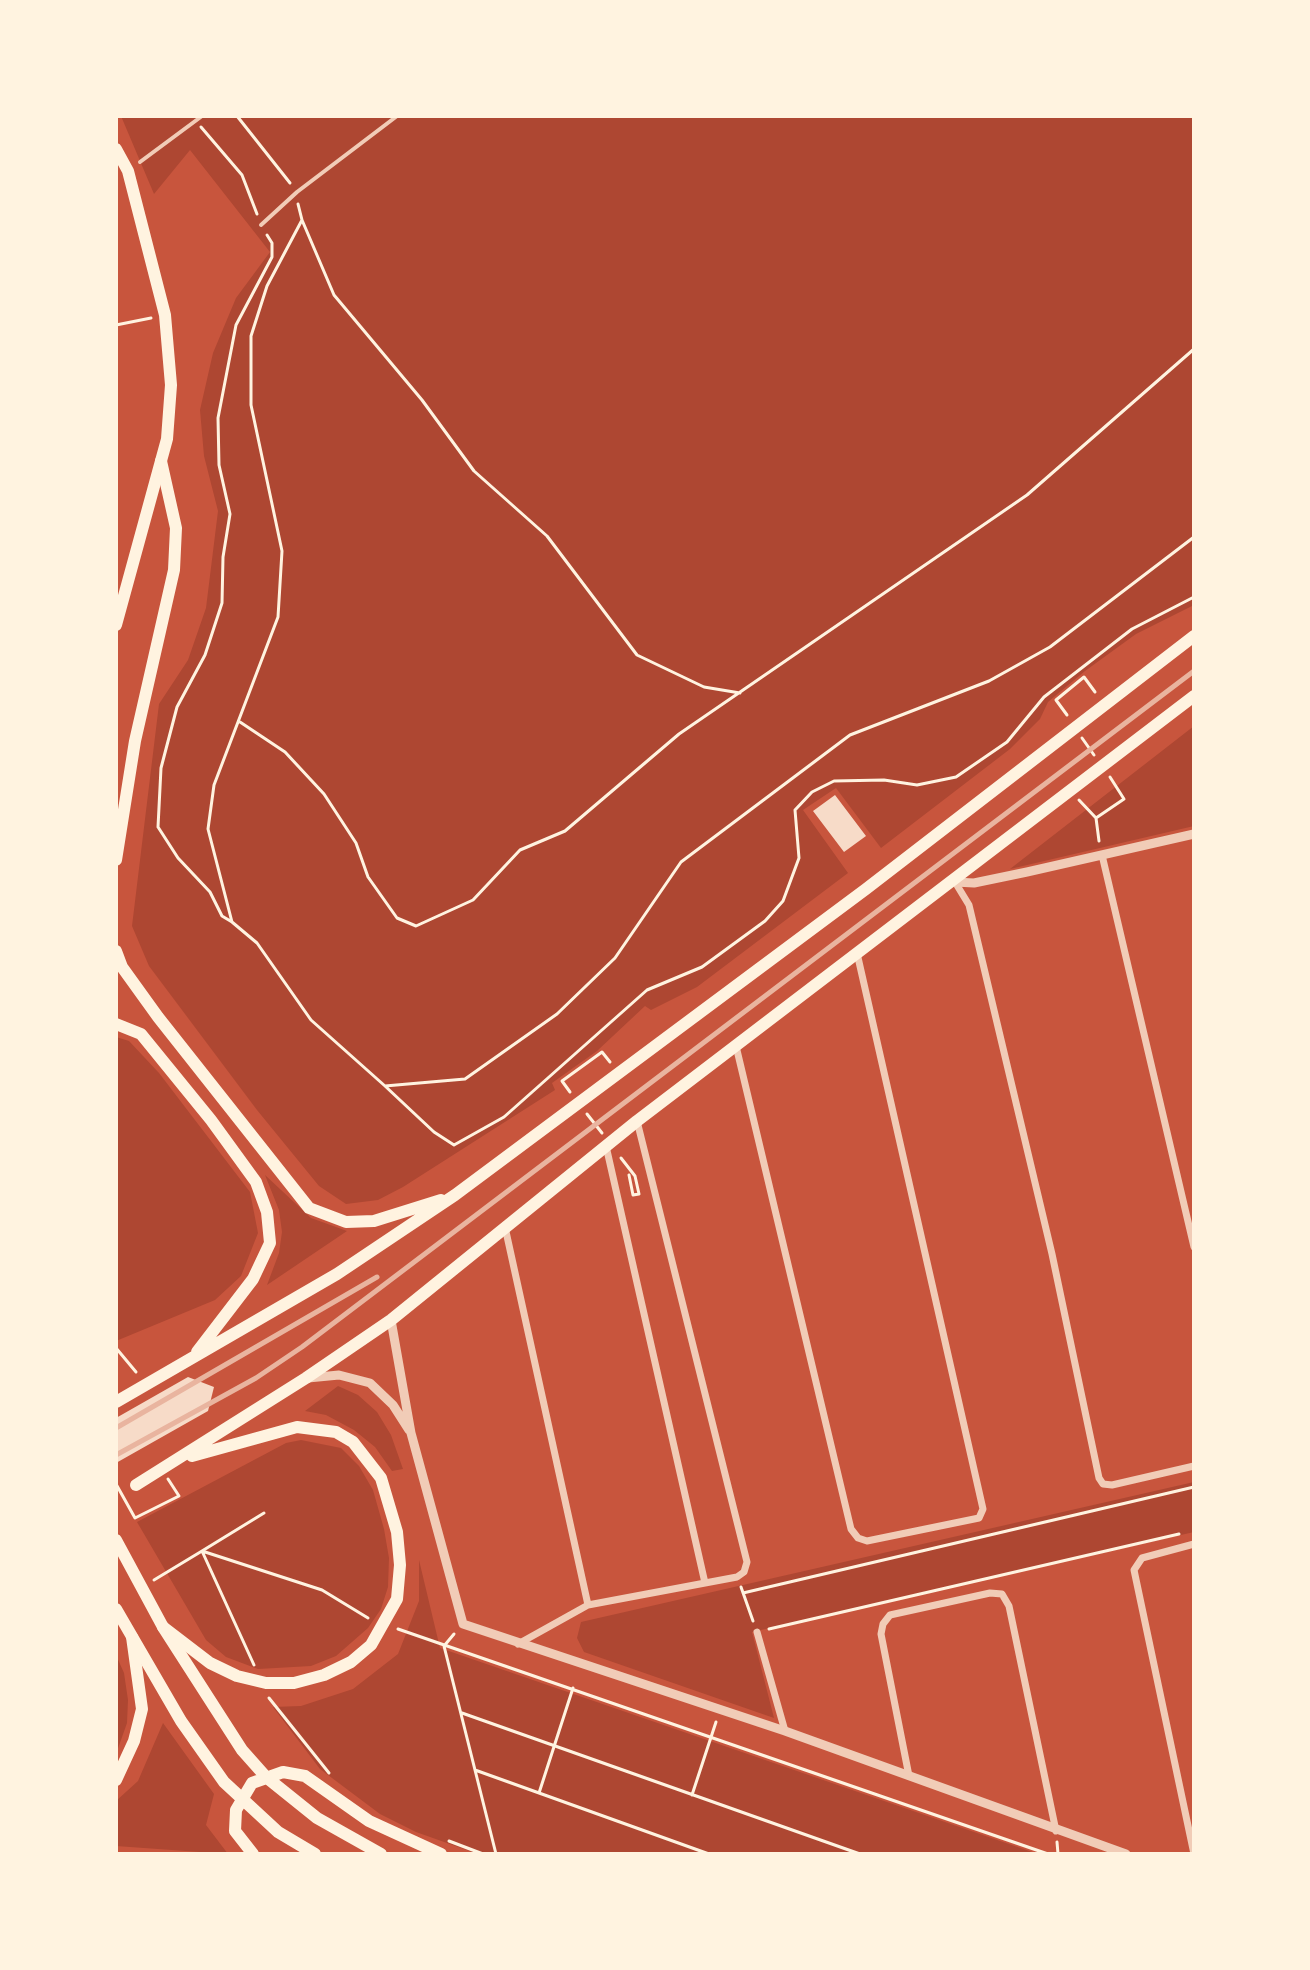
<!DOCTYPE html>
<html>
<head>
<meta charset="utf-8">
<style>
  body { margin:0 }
  #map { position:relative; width:1310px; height:1970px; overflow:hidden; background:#c8553d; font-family:Quicksand,sans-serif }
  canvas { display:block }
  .frame { position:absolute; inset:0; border:118px solid #fff3e0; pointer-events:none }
</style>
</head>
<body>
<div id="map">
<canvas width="1310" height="1970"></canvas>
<div class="frame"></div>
</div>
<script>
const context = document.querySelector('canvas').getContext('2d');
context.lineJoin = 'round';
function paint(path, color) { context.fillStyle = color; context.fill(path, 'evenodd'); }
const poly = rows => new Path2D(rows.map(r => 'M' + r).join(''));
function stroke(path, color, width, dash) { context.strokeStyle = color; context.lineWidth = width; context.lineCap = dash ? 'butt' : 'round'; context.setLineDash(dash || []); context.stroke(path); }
const green = poly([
  [121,116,1194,116,1194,605,1136,634,1085,671,1048,702,1040,719,1010,749,881,848,836,788,803,810,848,873,697,987,651,1010,645,1006,597,1051,552,1083,555,1090,403,1187,378,1200,346,1204,319,1186,257,1110,149,966,132,926,159,704,188,660,206,608,218,511,204,456,200,410,213,353,236,298,270,252,190,150,154,194],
  [1194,726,1194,826,1010,869],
  [116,1037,129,1041,159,1073,250,1192,258,1233,241,1276,215,1300,116,1341],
  [265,1175,311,1218,347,1231,267,1285,279,1253,282,1232,279,1210],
  [338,1386,358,1395,377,1412,391,1435,403,1469,392,1471,375,1447,354,1430,326,1415,305,1411],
  [301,1440,341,1448,359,1466,373,1490,384,1529,389,1558,388,1587,381,1609,368,1628,336,1656,311,1666,258,1669,226,1657,206,1640,137,1522,286,1443],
  [1194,1482,1194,1532,752,1632,774,1718,584,1652,577,1638,581,1622],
  [419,1560,440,1648,1038,1854,478,1854,416,1832,380,1814,320,1769,273,1707,301,1706,353,1689,398,1654,419,1601],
  [116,1655,124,1673,128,1700,127,1723,116,1754],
  [163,1723,214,1794,206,1825,228,1854,116,1846,116,1801,138,1781]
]);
const building = poly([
  [835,795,866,836,844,852,813,811],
  [188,1377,214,1387,208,1411,116,1463,116,1418]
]);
const path = poly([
  [237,116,290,183],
  [201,127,242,175,257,214],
  [298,204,302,220,267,286,251,336,251,405,282,551,278,617,214,785,208,829,232,922,257,943,311,1020,385,1086,465,1079,557,1014,615,958,681,862,850,735,989,681,1050,647,1194,537],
  [302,220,334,295,422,400,474,471,547,536,637,655,704,687,740,693],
  [116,325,151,318],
  [1067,715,1056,700,1084,677,1095,692],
  [240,722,285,752,324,794,356,843,368,877,397,918,416,926,473,900,520,850,565,831,679,734,1027,495,1194,349],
  [1082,738,1094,755],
  [1079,800,1096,818,1099,841],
  [1096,818,1124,799,1110,777],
  [232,922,222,916,210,892,178,858,158,827,161,768,177,707,205,655,222,603,223,557,230,514,219,465,218,418,236,325,272,257,272,243,267,235],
  [385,1086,434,1132,454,1145,504,1117,647,990,702,967,765,921,783,901,799,858,795,810,812,792,834,781,884,780,917,785,956,777,1007,742,1044,697,1132,629,1194,597],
  [570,1092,562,1081,602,1052,610,1062],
  [587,1114,602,1133],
  [621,1158,635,1176,639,1194,633,1195,629,1175],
  [116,1348,136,1372],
  [116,1484,135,1518,179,1496,168,1479],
  [154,1580,202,1551,322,1590,368,1618],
  [741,1587,753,1621],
  [743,1593,1194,1487],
  [398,1629,1048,1854],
  [769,1629,1179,1534],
  [444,1646,496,1854],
  [444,1646,454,1634],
  [254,1665,202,1551,264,1513],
  [269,1698,329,1773],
  [462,1713,860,1854],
  [475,1770,709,1854],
  [539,1793,573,1688],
  [692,1795,716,1722],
  [449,1841,483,1854],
  [1057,1842,1058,1854]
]);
const service = poly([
  [140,162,202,116],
  [261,225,297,192,397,116]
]);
const minor = poly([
  [1102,855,1194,1247],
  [955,882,969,905,1052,1254,1099,1478,1103,1484,1112,1485,1194,1466],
  [736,1046,851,1529,858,1538,867,1541,979,1518,983,1509,857,953],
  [606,1146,705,1583],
  [505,1227,588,1605],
  [757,1632,785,1731],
  [518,1644,588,1605,737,1577,744,1572,747,1562,637,1121],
  [909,1776,881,1634,883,1624,890,1615,990,1593,1002,1594,1009,1606,1056,1831],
  [1194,1854,1134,1570,1142,1558,1194,1544]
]);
const tertiary = poly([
  [955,882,974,883,1027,872,1194,834],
  [391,1320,411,1433,463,1624,785,1731,1126,1854],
  [308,1378,339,1375,370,1383,393,1405,409,1430]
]);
const primary = poly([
  [116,149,128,171,165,315,171,385,167,439,116,625],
  [116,1540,163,1627,242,1750,266,1777,317,1818,381,1854],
  [116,1609,181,1721,224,1782,278,1832,315,1854],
  [253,1854,235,1831,236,1810,252,1783,283,1772,305,1776,369,1821,441,1854]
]);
const trunk = poly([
  [116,860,135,741,174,570,176,528,161,461],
  [116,951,122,967,158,1017,309,1208,346,1222,374,1221,441,1200],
  [116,1024,141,1034,211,1120,256,1182,267,1212,270,1243,253,1279,197,1352],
  [116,1402,337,1274,455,1195,866,889,1194,636],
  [136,1485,306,1378,391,1320,637,1121,1194,696],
  [163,1627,210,1663,237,1676,266,1683,294,1683,324,1675,351,1662,371,1645,397,1599,400,1565,397,1532,381,1478,353,1442,336,1432,297,1427,192,1456],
  [116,1780,134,1741,142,1709,132,1637]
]);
const rail = poly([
  [116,1428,377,1277],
  [116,1455,256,1378,302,1347,1194,671]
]);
paint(green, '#ae4732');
paint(building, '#f7dbc8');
stroke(path, '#fff3e0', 3);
stroke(service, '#f1ccb7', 4);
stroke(minor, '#f1ccb7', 7);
stroke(tertiary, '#f1ccb7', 9);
stroke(primary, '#fff3e0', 12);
stroke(trunk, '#fff3e0', 12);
stroke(rail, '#e9b49f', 5);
</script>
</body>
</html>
